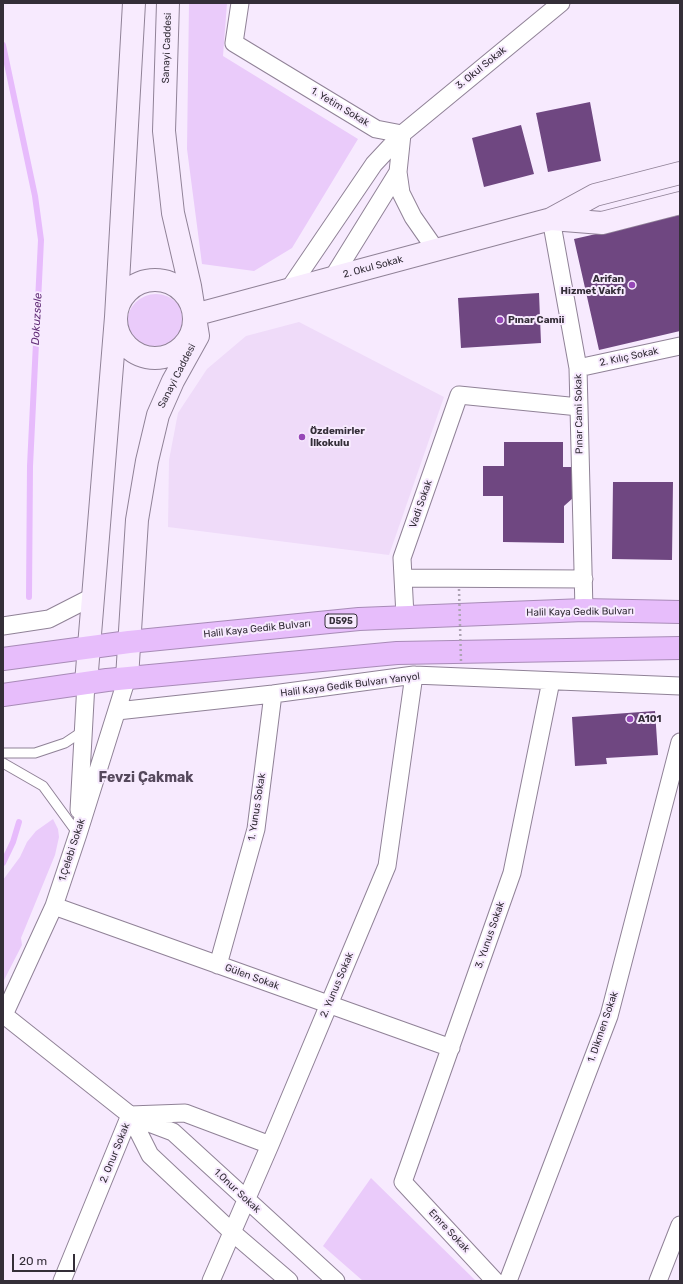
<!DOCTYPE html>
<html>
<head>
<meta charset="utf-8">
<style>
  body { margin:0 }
  #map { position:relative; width:683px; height:1284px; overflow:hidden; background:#f7eafe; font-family:Rubik,sans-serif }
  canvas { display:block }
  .frame { position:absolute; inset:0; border:4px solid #342e38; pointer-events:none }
  .scale { position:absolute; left:12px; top:1254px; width:63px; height:18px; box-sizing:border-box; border:2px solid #342e38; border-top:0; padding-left:5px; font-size:12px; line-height:14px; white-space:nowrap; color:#342e38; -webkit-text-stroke:3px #f7eafe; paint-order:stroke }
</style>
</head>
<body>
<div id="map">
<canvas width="683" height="1284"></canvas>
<div class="frame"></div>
<div class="scale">20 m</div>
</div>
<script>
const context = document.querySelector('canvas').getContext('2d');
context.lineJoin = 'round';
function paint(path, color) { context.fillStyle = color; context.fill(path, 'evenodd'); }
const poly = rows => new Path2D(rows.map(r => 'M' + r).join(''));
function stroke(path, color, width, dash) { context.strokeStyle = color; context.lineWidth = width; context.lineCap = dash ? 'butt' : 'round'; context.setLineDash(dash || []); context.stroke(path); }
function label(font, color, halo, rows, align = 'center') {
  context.font = font + ' Rubik,sans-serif'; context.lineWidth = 4; context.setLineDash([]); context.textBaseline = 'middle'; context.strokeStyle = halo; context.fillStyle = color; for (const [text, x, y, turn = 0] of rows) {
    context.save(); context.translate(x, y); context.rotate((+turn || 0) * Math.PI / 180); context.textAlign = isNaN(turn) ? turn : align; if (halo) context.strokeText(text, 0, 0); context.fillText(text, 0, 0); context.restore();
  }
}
const built = poly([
  [299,322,444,397,389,555,168,527,169,460,178,413,207,369,246,336]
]);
const green = poly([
  [189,3,227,3,223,56,358,139,292,248,254,271,202,264,187,149],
  '127 323a29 29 0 1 1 58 0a29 29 0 1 1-58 0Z',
  [53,819,58,829,59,837,55,855,21,938,22,945,3,982,3,880,20,857,27,842,36,831],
  [371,1178,476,1281,363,1281,323,1246]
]);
const stream = poly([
  [3,45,35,196,41,240,30,466,29,597],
  [3,863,13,842,19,822]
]);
const building = poly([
  [590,102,601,161,548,172,536,113],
  [521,125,534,174,484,187,472,138],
  [680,215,680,331,599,350,574,239],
  [539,293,541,343,461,348,458,298],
  [504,442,563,442,563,467,574,467,573,498,564,506,564,543,503,542,503,496,483,496,483,466,504,466],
  [613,482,673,482,672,560,612,559],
  [655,711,658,755,606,758,607,764,575,766,572,717]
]);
const lane = poly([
  [3,753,35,753,65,743,83,731],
  [3,763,43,786,78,834]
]);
const street = poly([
  [240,3,234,43,376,129,402,134,398,172,401,193,413,217,436,250],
  [551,219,578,368,584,610],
  [333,277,398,172],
  [289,289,374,164,402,134,561,3],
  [578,368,680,346],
  [403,578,584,579],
  [405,616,402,558,459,395,579,407],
  [3,626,49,619,94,596],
  [117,711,273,694,414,675,680,686],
  [79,810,86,683],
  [54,906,451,1048],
  [218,965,256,829,273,694],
  [4,1015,130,1115,150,1155,233,1233,289,1281],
  [3,1017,54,906,78,834,127,678],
  [136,1118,173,1132,336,1281],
  [62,1281,130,1115,185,1113,270,1145],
  [211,1281,270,1145,387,866,414,675],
  [495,1281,403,1182,512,873,551,681],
  [508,1281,609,1016,680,742],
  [658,1281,680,1225]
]);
const secondary = poly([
  [551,219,602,223,680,203],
  '116 319a39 39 0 1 1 78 0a39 39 0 1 1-78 0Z',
  [194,315,551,219,595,195,680,173],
  [127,678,137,520,147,461,158,415,173,381,198,336,190,286,173,213,164,131,168,3],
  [86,683,116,317,134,3]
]);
const highway = poly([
  [3,659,129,642,359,619,584,610,680,612],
  [3,695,107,680,397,653,680,648]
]);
const pathBridge = poly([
  [459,589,461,661]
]);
const markers = [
  [632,285,4,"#9647b7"],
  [500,320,4,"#9647b7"],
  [302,437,4,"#9647b7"],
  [630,719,4,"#9647b7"]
];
const shields = [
  [341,621,32]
];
const shieldNames = [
  ["D595",341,621]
];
const streetNames = [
  ["Sanayi Caddesi",167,48,-88],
  ["3. Okul Sokak",481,68,-39],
  ["1. Yetim Sokak",340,107,31],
  ["2. Okul Sokak",373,267,-15],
  ["2. Kılıç Sokak",629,357,-12],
  ["Sanayi Caddesi",177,376,-63],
  ["Pınar Cami Sokak",579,414,-91],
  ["Vadi Sokak",421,504,-71],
  ["Halil Kaya Gedik Bulvarı",580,612,-1],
  ["Halil Kaya Gedik Bulvarı",257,629,-6],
  ["Halil Kaya Gedik Bulvarı Yanyol",350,685,-7],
  ["1. Yunus Sokak",257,807,-81],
  ["1.Çelebi Sokak",72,850,-72],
  ["3. Yunus Sokak",490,935,-71],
  ["Gülen Sokak",252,977,20],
  ["2. Yunus Sokak",337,985,-67],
  ["1. Dikmen Sokak",603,1027,-71],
  ["2. Onur Sokak",115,1153,-68],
  ["1.Onur Sokak",237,1191,43],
  ["Emre Sokak",449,1231,47]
];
const poiNames = [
  ["Arifan",624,279,"right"],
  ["Hizmet Vakfı",624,291,"right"],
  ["Pınar Camii",508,320],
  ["Özdemirler",310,431],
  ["İlkokulu",310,443],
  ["A101",638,719]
];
const waterNames = [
  ["Dokuzsele",37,319,-87]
];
const districtNames = [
  ["Fevzi Çakmak",146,778]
];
paint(built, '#efdbf9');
paint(green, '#eacbfa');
stroke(stream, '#e7bbfc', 6);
paint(building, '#6f4781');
stroke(lane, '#908297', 11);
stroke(street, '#908297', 19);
stroke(secondary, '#908297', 24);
stroke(highway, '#a88bb7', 24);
stroke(lane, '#fff', 9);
stroke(street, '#fff', 17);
stroke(secondary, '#f8ebfe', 22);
stroke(highway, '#e7bdfb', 22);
stroke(pathBridge, '#aea4b4', 2.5, [2, 3]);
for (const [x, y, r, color] of markers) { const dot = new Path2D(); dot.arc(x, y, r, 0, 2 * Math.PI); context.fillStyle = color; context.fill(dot); stroke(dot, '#f7eafe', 1.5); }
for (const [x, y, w] of shields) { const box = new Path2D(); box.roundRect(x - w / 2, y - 7, w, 14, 3); context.fillStyle = '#f7eafe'; context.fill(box); stroke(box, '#342e38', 1); }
label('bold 9px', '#342e38', null, shieldNames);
label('10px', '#342e38', '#f7eafe', streetNames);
label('bold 10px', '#342e38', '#f7eafe', poiNames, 'left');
label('italic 11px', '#5f2a75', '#f7eafe', waterNames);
label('bold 14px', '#55485c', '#f7eafe', districtNames);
</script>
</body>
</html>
